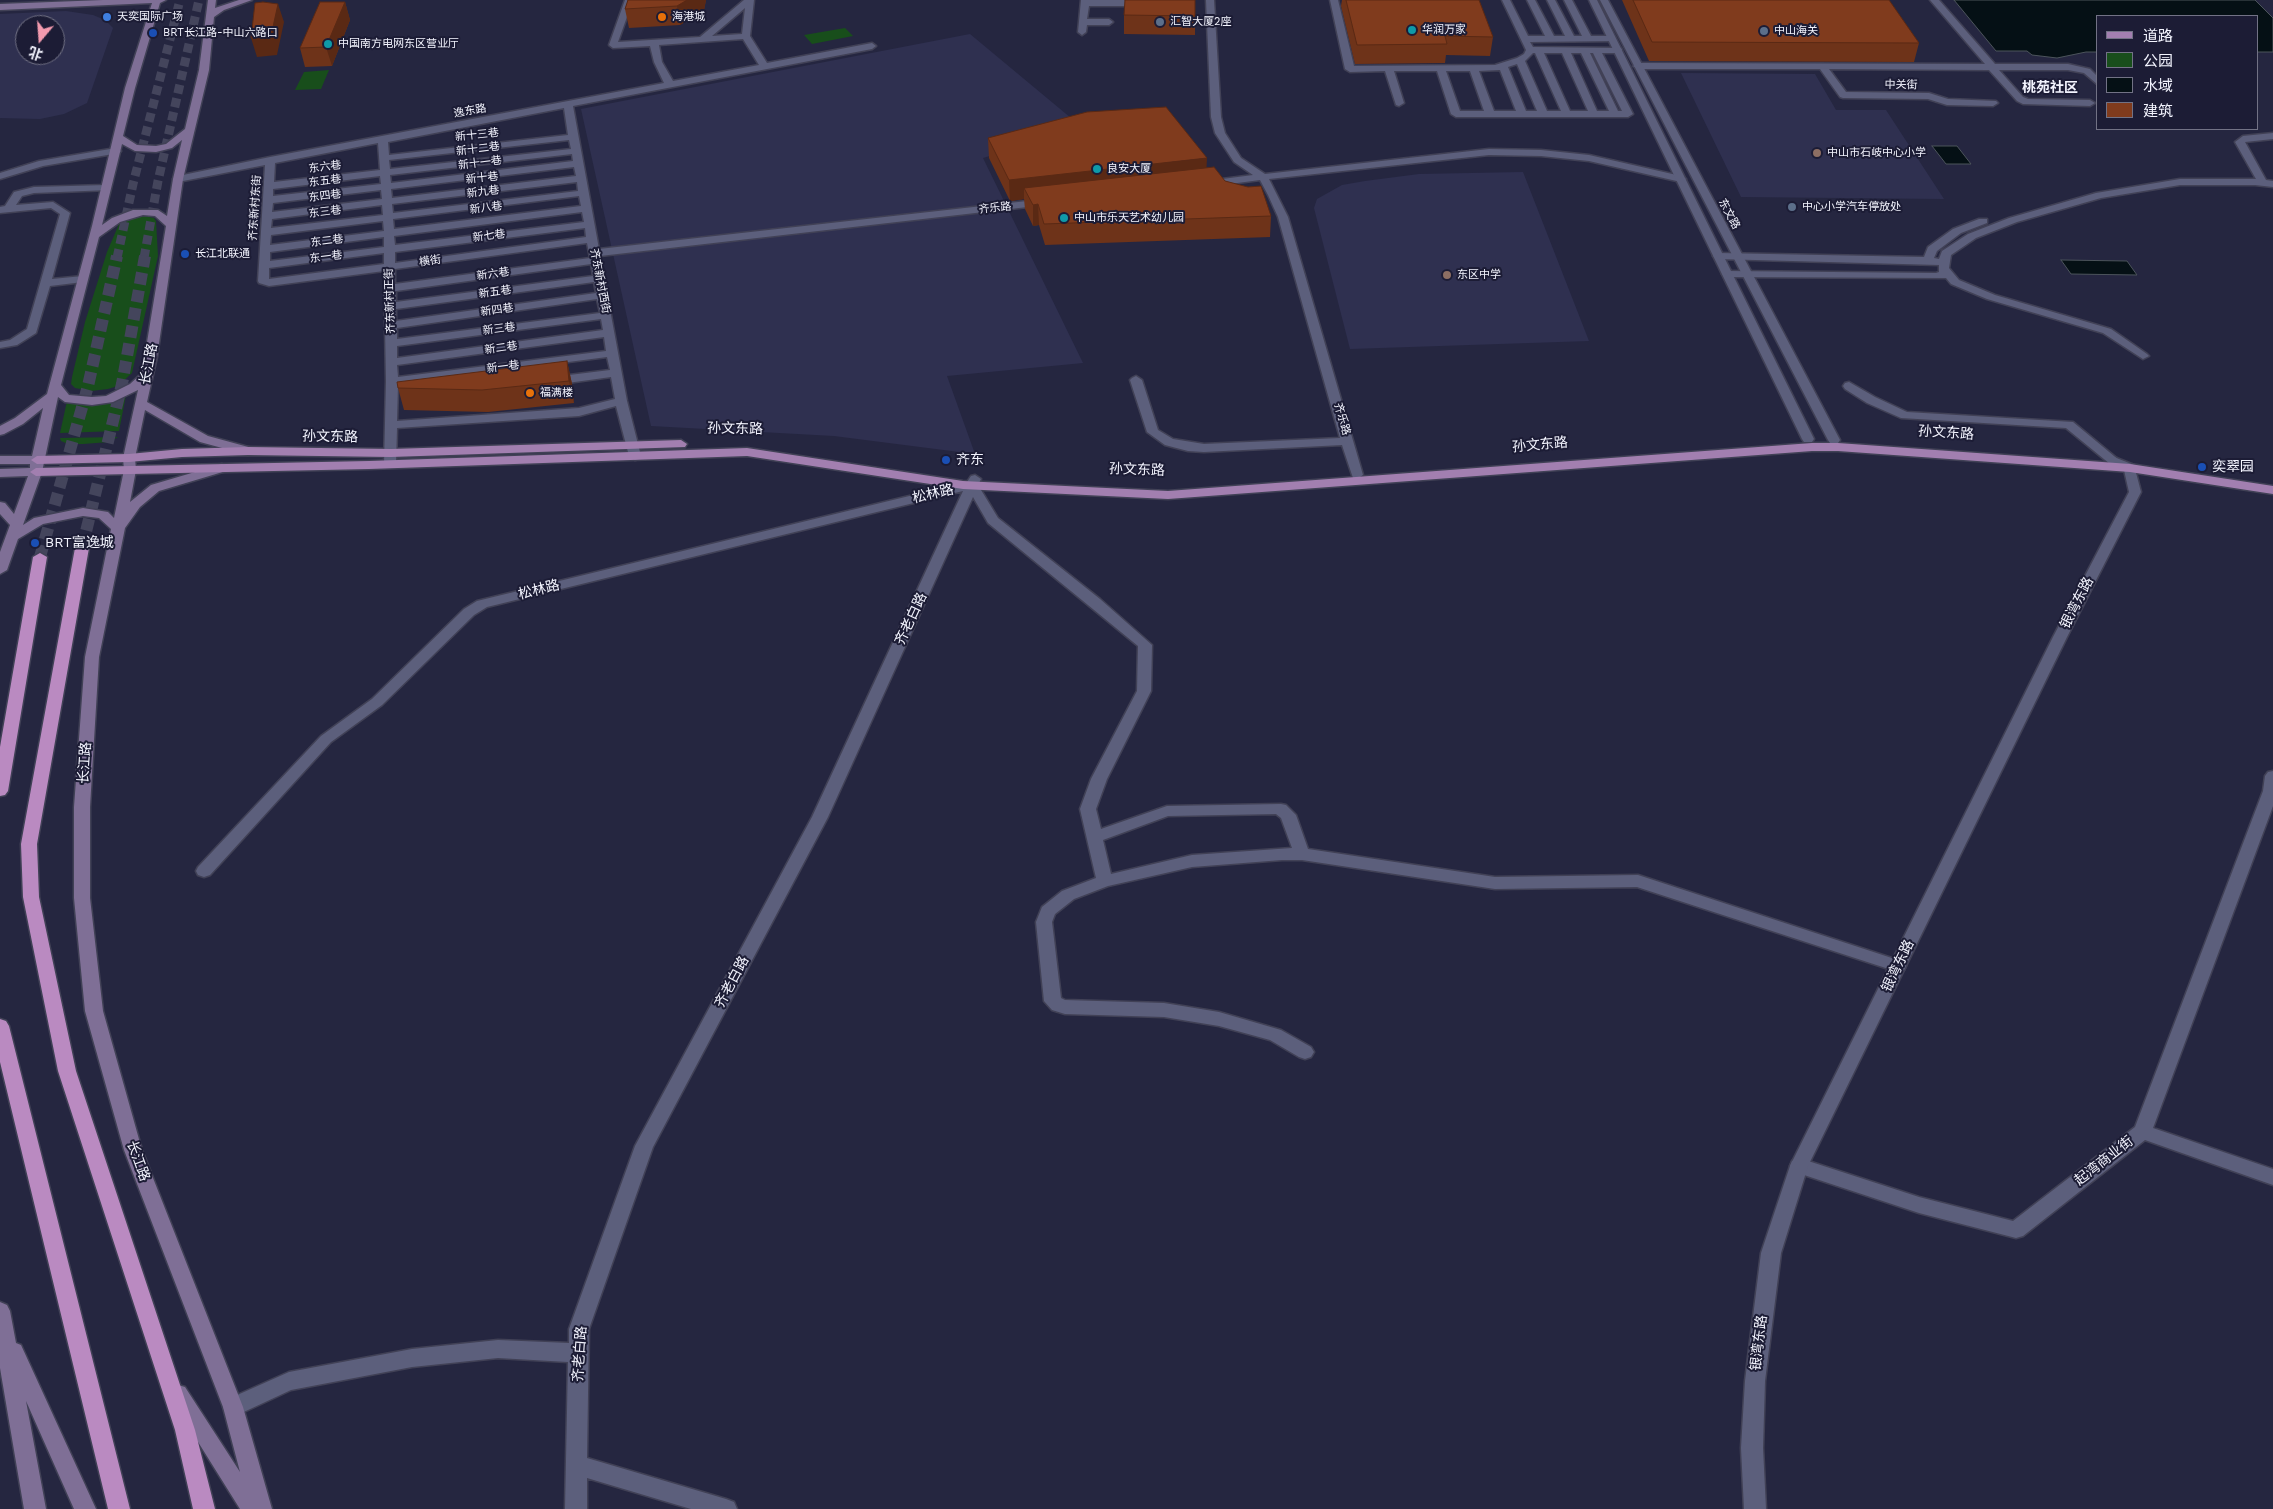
<!DOCTYPE html>
<html>
<head>
<meta charset="utf-8">
<style>
  body { margin:0 }
  #map { position:relative; width:2273px; height:1509px; overflow:hidden; background:#252640; font-family:"Work Sans","Noto Sans SC",sans-serif }
  canvas { display:block }
  .legend { position:absolute; left:2096px; top:15px; width:162px; height:115px; box-sizing:border-box; background:#1c1c35; border:1px solid #727285; margin:0; padding:6px 9px; list-style:none; font-size:15px; color:#f3f4fe }
  .legend li { display:flex; align-items:center; gap:10px; height:25px }
  .legend b { width:25px; border:1px solid #727285 }
  .north { position:absolute; left:15px; top:15px; width:50px; height:50px; box-sizing:border-box; background:#1c1c35; border:1px solid #727285; border-radius:50%; rotate:198deg; font-size:14px; font-weight:700; line-height:20px; text-align:center; color:#f3f4fe }
  .north::after { content:''; display:block; margin:auto; width:18px; height:22px; background:#f29aae; clip-path:polygon(50% 0,100% 100%,50% 72%,0 100%) }
</style>
</head>
<body>
<div id="map">
<canvas width="2273" height="1509"></canvas>
<ul class="legend">
<li><b style="height:6px;background:#a27fb0"></b>道路</li>
<li><b style="height:14px;background:#184e1b"></b>公园</li>
<li><b style="height:14px;background:#051015"></b>水域</li>
<li><b style="height:14px;background:#803b1d"></b>建筑</li>
</ul>
<div class="north">北</div>
</div>
<script>
const context = document.querySelector('canvas').getContext('2d');
context.lineJoin = 'round';
function paint(path, color) { context.fillStyle = color; context.fill(path, 'evenodd'); }
const poly = rows => new Path2D(rows.map(r => 'M' + r).join(''));
function stroke(path, color, width, dash) { context.strokeStyle = color; context.lineWidth = width; context.lineCap = dash ? 'butt' : 'round'; context.setLineDash(dash || []); context.stroke(path); }
function label(font, color, halo, rows, align = 'center') {
  context.font = font + ' "Work Sans","Noto Sans SC",sans-serif'; context.lineWidth = 4; context.setLineDash([]); context.textBaseline = 'middle'; context.strokeStyle = halo; context.fillStyle = color; for (const [text, x, y, turn = 0] of rows) {
    context.save(); context.translate(x, y); context.rotate((+turn || 0) * Math.PI / 180); context.textAlign = isNaN(turn) ? turn : align; if (halo) context.strokeText(text, 0, 0); context.fillText(text, 0, 0); context.restore();
  }
}
const built = poly([
  [66,11,93,15,105,20,113,28,87,103,64,114,40,119,0,118,0,14],
  [25,25,55,25,55,55,25,55],
  [970,34,1083,128,983,158,1083,363,947,376,975,454,834,436,651,426,581,109],
  [1681,73,1815,74,1836,110,1886,110,1944,199,1741,197],
  [1523,172,1589,341,1350,349,1314,208,1317,199,1342,185,1365,181,1419,174]
]);
const green = poly([
  [845,28,853,36,812,44,804,35],
  [329,70,321,89,295,90,304,72],
  [145,216,154,218,156,221,158,256,132,373,118,386,108,389,91,391,75,388,71,384,72,377,85,322,107,252,119,224,128,219],
  [126,395,119,431,60,433,67,401,94,405],
  [118,437,109,442,83,444,68,444,61,441,60,438]
]);
const water = poly([
  [1954,0,2255,0,2273,18,2273,52,2257,52,2257,16,2097,16,2097,52,2086,52,2057,58,2032,55,2027,51,1996,51,1954,0],
  [1932,146,1957,146,1971,164,1946,164,1932,146],
  [2061,260,2127,261,2137,275,2071,274,2061,260]
]);
const trunkTunnelFar1 = poly([
  [117,258,133,184,180,0],
  [144,258,158,181,199,0]
]);
const trunkTunnel = poly([
  [82,548,122,384,145,256],
  [40,557,88,386,117,256]
]);
const minor = poly([
  [625,0,633,0,618,42,700,37,744,0,754,0,750,36,767,63,872,43,876,46,872,49,573,106,599,249,1045,199,1050,202,1045,205,600,256,627,401,641,456,639,459,635,460,629,456,616,406,579,416,397,428,396,464,394,467,386,467,384,464,386,381,384,271,269,286,259,283,258,281,265,165,178,182,173,179,178,176,270,157,664,83,654,62,650,46,613,48,609,45,625,0],
  [745,8,742,34,712,36,745,8],
  [743,39,759,65,673,81,662,62,659,45,743,39],
  [564,108,568,135,389,155,388,142,564,108],
  [569,140,571,149,390,169,389,160,569,140],
  [378,143,380,170,274,182,275,163,378,143],
  [572,154,573,161,391,183,390,175,572,154],
  [574,167,576,176,392,198,391,189,574,167],
  [380,176,381,184,273,196,273,189,380,176],
  [577,182,578,191,393,213,392,204,577,182],
  [381,190,382,199,272,212,273,203,381,190],
  [579,196,581,206,394,229,393,219,579,196],
  [382,205,383,215,271,228,272,219,382,205],
  [582,212,584,222,395,245,394,236,582,212],
  [383,221,384,231,270,245,271,235,383,221],
  [585,228,586,237,395,263,395,252,585,228],
  [384,237,384,247,270,261,270,252,384,237],
  [587,243,590,258,395,284,395,269,587,243],
  [384,253,384,264,269,279,269,268,384,253],
  [591,264,593,276,396,302,396,291,591,264],
  [594,282,596,293,396,321,396,309,594,282],
  [597,299,600,313,397,339,397,328,597,299],
  [601,319,603,330,397,358,397,346,601,319],
  [604,337,606,351,398,377,397,365,604,337],
  [607,357,610,370,553,377,547,381,553,385,611,377,615,399,579,408,397,421,398,384,607,357],
  [1081,0,1146,0,1150,3,1146,6,1089,6,1087,19,1109,19,1113,22,1109,25,1087,25,1086,32,1082,35,1078,32,1081,0],
  [1206,0,1214,0,1221,117,1225,133,1241,158,1265,174,1489,149,1541,150,1589,155,1681,176,1686,179,1681,182,1589,161,1541,156,1489,155,1269,179,1288,217,1363,475,1357,479,1353,478,1342,445,1204,452,1188,451,1165,445,1147,432,1130,380,1132,378,1136,376,1142,380,1158,430,1173,439,1204,444,1340,438,1278,217,1268,195,1260,180,1207,187,1202,184,1207,181,1253,175,1234,162,1215,133,1211,117,1206,0],
  [1330,0,1338,0,1354,66,1495,65,1517,58,1524,54,1526,50,1502,0,1510,0,1528,36,1545,36,1527,0,1535,0,1554,36,1565,36,1547,0,1555,0,1574,36,1582,36,1564,0,1572,0,1591,36,1612,36,1615,37,1615,41,1530,42,1533,47,1621,48,1622,50,1618,53,1602,53,1633,114,1628,117,1456,117,1451,114,1437,71,1394,71,1404,103,1399,106,1396,105,1385,71,1350,72,1345,69,1330,0],
  [1533,53,1535,53,1561,111,1547,111,1525,61,1533,53],
  [1544,53,1562,53,1588,111,1570,111,1544,53],
  [1571,53,1581,53,1609,111,1597,111,1571,53],
  [1590,53,1593,53,1622,111,1618,111,1590,53],
  [1517,64,1537,111,1526,111,1508,67,1517,64],
  [1499,70,1500,70,1516,111,1494,111,1479,71,1499,70],
  [1446,71,1470,71,1484,111,1460,111,1446,71],
  [1930,0,1939,0,1995,64,2068,64,2090,69,2097,76,2097,84,2084,73,2068,70,1999,70,2023,97,2028,99,2090,100,2095,103,2090,106,2023,104,2017,101,1989,70,1829,69,1846,92,1929,93,1948,99,1996,101,1998,103,1993,106,1947,105,1928,99,1843,98,1840,97,1820,69,1638,69,1633,66,1638,63,1985,64,1930,0],
  [2273,133,2273,139,2245,142,2266,180,2273,181,2273,187,2255,185,2180,185,2101,198,2017,222,1976,238,1951,255,1949,268,1959,280,1995,295,2111,329,2147,354,2149,356,2143,359,2103,333,1987,299,1951,284,1946,278,1727,277,1722,274,1727,271,1936,273,1939,272,1939,265,1718,259,1713,256,1718,253,1924,257,1928,247,1953,229,1979,219,1987,219,1987,223,1961,233,1937,251,1934,258,1939,259,1942,251,1968,234,2009,218,2096,193,2180,179,2256,179,2235,142,2243,136,2273,133],
  [116,148,121,151,119,153,43,166,0,179,0,173,39,161,116,148],
  [106,185,110,186,110,190,34,193,22,196,16,205,53,202,70,213,52,279,83,276,88,279,83,282,50,286,36,333,17,345,0,348,0,342,10,340,27,329,60,214,51,208,0,213,0,207,5,206,14,192,34,187,106,185],
  [1849,382,1875,397,1907,412,2073,422,2120,461,2114,465,2110,464,2066,428,1901,418,1867,403,1845,389,1843,386,1845,383,1849,382],
  [975,475,981,479,978,485,998,518,1100,599,1152,645,1151,691,1107,779,1096,809,1101,829,1167,806,1281,804,1286,805,1296,815,1308,849,1495,877,1638,875,1904,962,1906,966,1904,970,1898,972,1637,887,1495,889,1302,860,1282,860,1192,867,1108,886,1074,899,1055,914,1052,922,1061,998,1065,1000,1164,1003,1219,1012,1281,1030,1311,1047,1314,1052,1311,1057,1305,1059,1299,1057,1270,1040,1219,1026,1164,1017,1065,1014,1052,1010,1044,1001,1036,922,1042,907,1062,891,1096,878,1080,809,1091,779,1137,691,1138,646,988,523,973,497,828,817,653,1147,589,1329,587,1458,726,1499,734,1502,737,1509,691,1509,587,1478,587,1509,565,1509,568,1362,498,1358,412,1367,291,1390,233,1417,226,1414,223,1407,226,1400,289,1372,412,1349,498,1340,569,1343,569,1329,635,1146,812,817,963,491,487,607,474,615,382,705,331,742,210,875,204,877,198,875,196,871,198,867,321,736,372,699,464,609,477,601,967,482,971,476,975,475],
  [1276,814,1281,818,1292,848,1192,855,1111,874,1103,840,1168,816,1276,814],
  [2273,771,2273,806,2153,1128,2273,1169,2273,1185,2145,1140,2023,1236,2016,1238,1919,1213,1792,1171,1790,1166,1792,1161,1799,1158,1919,1197,2013,1221,2135,1127,2263,791,2265,776,2268,772,2273,771]
]);
const tertiary = poly([
  [1589,0,1597,0,1814,439,1812,442,1804,442,1802,439,1589,0],
  [1600,0,1608,0,1840,440,1838,443,1830,443,1828,440,1600,0],
  [2114,457,2134,465,2141,492,2067,637,1808,1166,1781,1253,1765,1381,1763,1448,1766,1509,1744,1509,1741,1448,1745,1381,1761,1253,1790,1166,2053,637,2129,492,2124,470,2108,461,2114,457]
]);
const secondary = poly([
  [103,0,166,0,160,3,135,88,123,136,137,145,156,146,166,144,185,129,199,70,208,0,216,0,215,8,239,0,252,0,224,10,214,17,209,70,183,179,157,357,147,402,208,436,252,448,254,451,248,455,200,442,145,410,135,458,136,470,130,502,151,485,222,464,228,468,226,471,159,491,140,507,125,528,99,657,90,807,90,898,103,1011,142,1150,243,1407,272,1509,240,1509,168,1394,171,1387,178,1385,185,1387,240,1472,223,1407,124,1150,85,1011,74,898,74,807,85,657,111,529,99,518,83,516,43,524,18,539,7,570,0,574,0,552,10,525,0,514,0,502,5,503,14,514,28,476,0,477,0,469,30,468,30,464,0,464,0,456,32,456,43,408,23,424,4,434,0,435,0,426,15,418,47,394,92,226,125,88,152,3,0,10,0,4,103,0],
  [182,140,173,179,167,216,158,210,133,210,112,218,102,225,122,144,135,151,156,152,172,148,182,140],
  [143,215,155,216,166,226,142,373,130,384,106,396,92,397,69,395,61,385,99,237,120,222,143,215],
  [138,390,123,458,124,470,114,518,108,512,83,508,34,518,23,525,42,472,58,397,65,402,92,405,113,402,138,390],
  [0,1302,7,1305,10,1311,16,1343,21,1345,96,1509,74,1509,26,1401,46,1509,24,1509,0,1368,0,1302]
]);
const primary = poly([
  [681,440,687,444,685,447,391,457,248,455,182,457,129,462,37,464,31,460,37,456,129,454,182,449,248,447,391,449,681,440],
  [1812,443,1838,443,2130,464,2273,486,2273,494,2130,472,1838,451,1812,451,1168,499,963,489,747,456,369,469,36,476,30,472,36,468,369,461,747,448,963,481,1168,491,1812,443]
]);
const trunk = poly([
  [82,544,89,548,37,844,39,897,76,1071,195,1430,215,1509,193,1509,175,1430,58,1071,23,897,21,844,75,548,82,544],
  [40,553,47,557,8,791,5,795,0,796,0,747,33,557,40,553],
  [0,1019,6,1021,9,1026,130,1509,108,1509,0,1062,0,1019]
]);
const wall = poly([
  [628,0,706,0,704,10,680,25,629,28,625,9],
  [1195,0,1195,35,1124,34,1124,15],
  [1342,0,1479,0,1493,37,1490,56,1446,55,1445,63,1355,64,1341,6],
  [1622,0,1889,0,1919,43,1914,62,1649,61],
  [345,2,350,20,332,66,305,67,300,48],
  [988,138,1206,168,1271,216,1270,237,1045,245,1039,225,1033,226,1025,209,1024,199,1010,201,989,158],
  [567,361,572,384,574,403,488,412,404,410,398,388]
]);
const shadedWall = poly([
  [687,0,706,0,704,10,680,25,677,6],
  [345,2,350,20,332,66,326,47],
  [278,4,284,22,277,55,257,57,251,38],
  [1207,158,1206,178,1024,188,1024,199,1010,201,1009,180],
  [1038,204,1039,225,1033,226,1033,205],
  [567,361,572,384,574,403,569,381]
]);
const building = poly([
  [628,0,687,0,677,6,625,9,628,0],
  [1125,0,1195,0,1195,16,1124,15,1125,0],
  [1346,0,1479,0,1493,37,1445,36,1447,44,1357,45,1346,0],
  [1633,0,1889,0,1919,43,1652,42,1633,0],
  [263,2,278,4,271,36,251,38,255,3,263,2],
  [320,2,345,2,326,47,300,48,320,2],
  [1166,107,1207,158,1009,180,988,138,1087,112,1166,107],
  [1214,167,1225,181,1248,187,1261,186,1271,216,1044,224,1038,204,1033,205,1024,188,1214,167],
  [567,361,569,381,482,390,398,388,397,382,567,361]
]);
const markers = [
  [107,17,5,"#3f7fe0"],
  [662,17,5,"#e8710a"],
  [1160,22,5,"#5c6f8a"],
  [1412,30,5,"#0f9aa8"],
  [1764,31,5,"#5c6f8a"],
  [153,33,5,"#1a4fb4"],
  [328,44,5,"#0f9aa8"],
  [1817,153,5,"#8d6e63"],
  [1097,169,5,"#0f9aa8"],
  [1792,207,5,"#5c6f8a"],
  [1064,218,5,"#0f9aa8"],
  [185,254,5,"#1a4fb4"],
  [1447,275,5,"#8d6e63"],
  [530,393,5,"#e8710a"],
  [946,460,5,"#1a4fb4"],
  [2202,467,5,"#1a4fb4"],
  [35,543,5,"#1a4fb4"]
];
const farPoinames = [
  ["天奕国际广场",117,17],
  ["海港城",672,17],
  ["汇智大厦2座",1170,22],
  ["华润万家",1422,30],
  ["中山海关",1774,31],
  ["BRT长江路-中山六路口",163,33],
  ["中国南方电网东区营业厅",338,44],
  ["中山市石岐中心小学",1827,153],
  ["良安大厦",1107,169],
  ["中心小学汽车停放处",1802,207],
  ["中山市乐天艺术幼儿园",1074,218],
  ["长江北联通",195,254],
  ["东区中学",1457,275],
  ["福满楼",540,393]
];
const farStreetnames = [
  ["中关街",1901,85,1],
  ["逸东路",470,111,-10],
  ["新十三巷",477,135,-6],
  ["新十二巷",478,149,-7],
  ["新十一巷",480,163,-7],
  ["东六巷",325,167,-7],
  ["新十巷",482,178,-6],
  ["东五巷",325,181,-7],
  ["新九巷",483,192,-7],
  ["东四巷",325,196,-7],
  ["齐东新村东街",255,208,-86],
  ["新八巷",486,208,-7],
  ["齐乐路",995,208,-6],
  ["东三巷",325,212,-7],
  ["东文路",1729,214,62],
  ["新七巷",489,236,-7],
  ["东二巷",327,241,-7],
  ["东一巷",326,257,-7],
  ["横街",430,261,-8],
  ["新六巷",493,274,-8],
  ["齐东新村西街",600,281,79],
  ["新五巷",495,292,-8],
  ["齐东新村正街",390,301,-92],
  ["新四巷",497,310,-8],
  ["新三巷",499,329,-7],
  ["新二巷",501,348,-8],
  ["新一巷",503,367,-7],
  ["齐乐路",1342,419,74]
];
const farQuarternames = [
  ["桃苑社区",2050,88]
];
const streetNames = [
  ["长江路",149,364,-79],
  ["孙文东路",735,429,1],
  ["孙文东路",1946,433,4],
  ["孙文东路",330,437,1],
  ["孙文东路",1540,445,-5],
  ["孙文东路",1137,470,2],
  ["松林路",933,494,-13],
  ["松林路",539,590,-14],
  ["银湾东路",2077,603,-63],
  ["齐老白路",911,619,-65],
  ["长江路",85,763,-86],
  ["银湾东路",1898,966,-64],
  ["齐老白路",732,982,-62],
  ["长江路",138,1161,70],
  ["起湾商业街",2104,1161,-38],
  ["银湾东路",1759,1343,-83],
  ["齐老白路",580,1354,-86]
];
const poiNames = [
  ["齐东",956,460],
  ["奕翠园",2212,467],
  ["BRT富逸城",45,543]
];
paint(built, '#2f3050');
paint(green, '#184e1b');
paint(water, '#051015');
stroke(water, '#4c545b', 1);
stroke(trunkTunnelFar1, '#44455c', 9, [9, 5]);
stroke(trunkTunnel, '#44455c', 12, [12, 6]);
stroke(minor, '#414156', 3);
stroke(tertiary, '#414156', 3);
stroke(secondary, '#414156', 3);
stroke(primary, '#414156', 3);
stroke(trunk, '#414156', 3);
paint(minor, '#5c5f7c');
paint(tertiary, '#5c5f7c');
paint(secondary, '#7f6f96');
paint(primary, '#a27fb0');
paint(trunk, '#ba8ac1');
paint(wall, '#6e3319');
paint(shadedWall, '#5a2914');
paint(building, '#803b1d');
stroke(building, '#5a2914', 1);
for (const [x, y, r, color] of markers) { const dot = new Path2D(); dot.arc(x, y, r, 0, 2 * Math.PI); context.fillStyle = color; context.fill(dot); stroke(dot, '#1c1c35', 2); }
label('11px', '#f3f4fe', '#1c1c35', farPoinames, 'left');
label('11px', '#f3f4fe', '#1c1c35', farStreetnames);
label('bold 14px', '#f3f4fe', '#1c1c35', farQuarternames);
label('14px', '#f3f4fe', '#1c1c35', streetNames);
label('14px', '#f3f4fe', '#1c1c35', poiNames, 'left');
</script>
</body>
</html>
